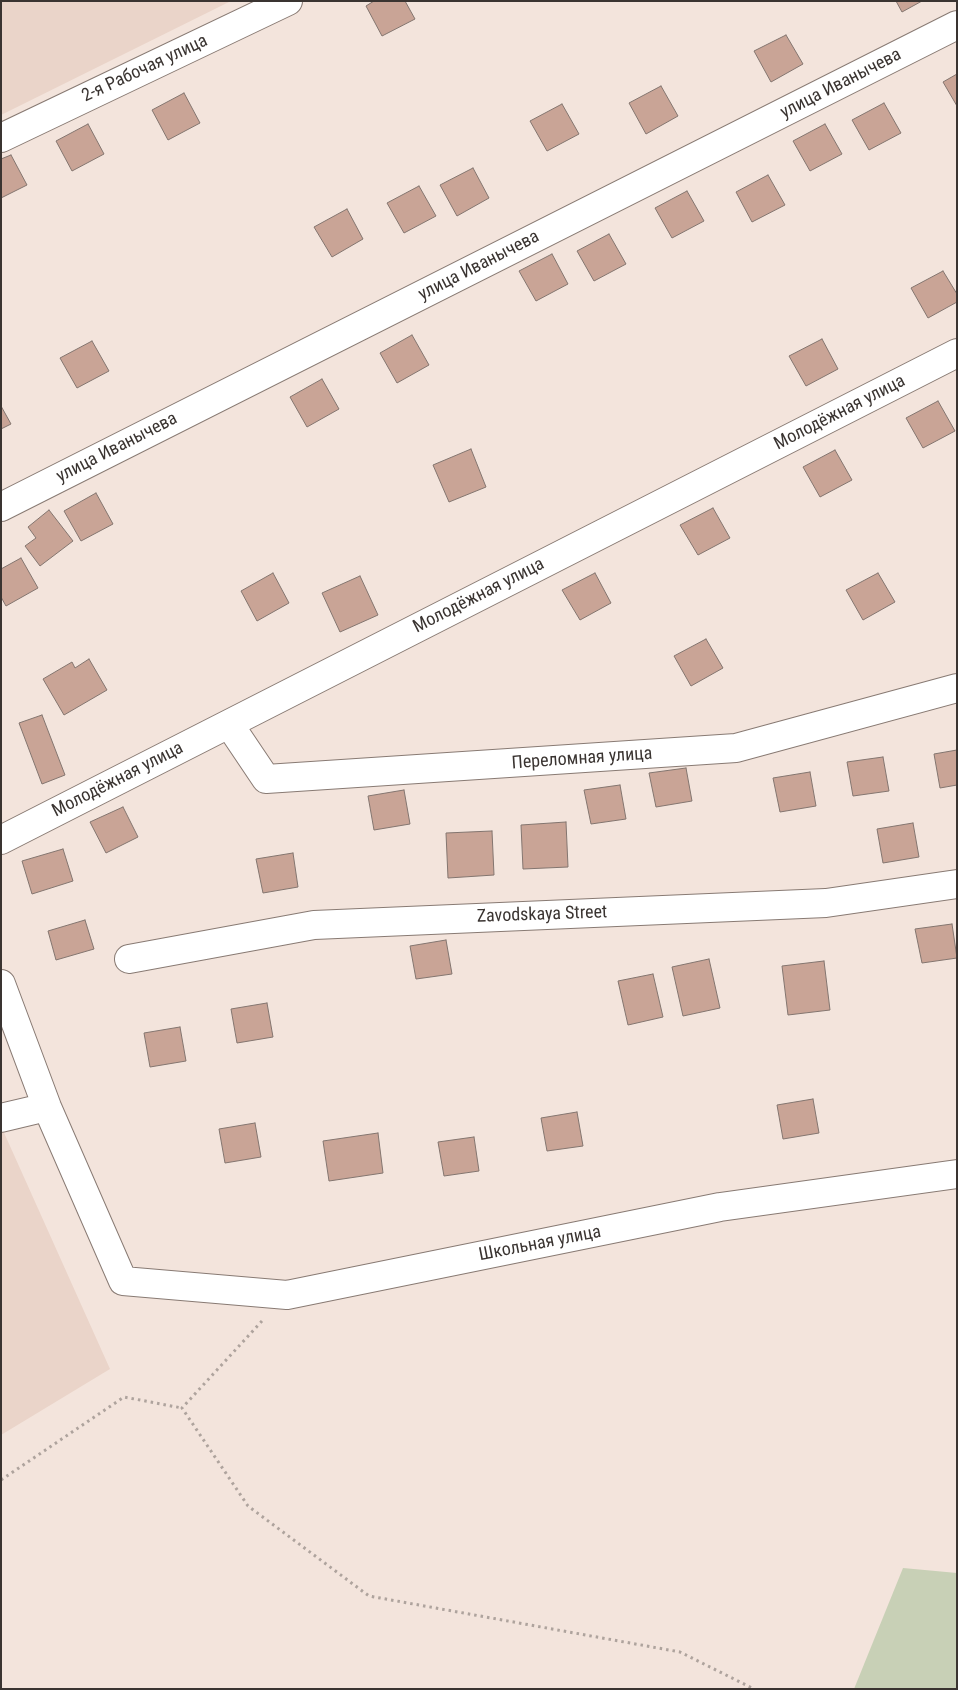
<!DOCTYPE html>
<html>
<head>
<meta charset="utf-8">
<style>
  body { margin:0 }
  #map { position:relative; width:958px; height:1690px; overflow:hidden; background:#f3e4dc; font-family:"Roboto Condensed",sans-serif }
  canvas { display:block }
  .frame { position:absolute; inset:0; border:2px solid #3a3431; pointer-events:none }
</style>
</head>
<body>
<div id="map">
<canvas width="958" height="1690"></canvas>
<div class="frame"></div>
</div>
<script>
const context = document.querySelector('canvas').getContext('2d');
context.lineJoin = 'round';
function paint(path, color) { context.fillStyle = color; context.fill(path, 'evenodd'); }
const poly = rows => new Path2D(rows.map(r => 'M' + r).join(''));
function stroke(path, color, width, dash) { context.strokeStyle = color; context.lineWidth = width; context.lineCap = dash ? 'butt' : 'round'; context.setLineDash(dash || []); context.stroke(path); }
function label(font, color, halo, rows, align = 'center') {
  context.font = font + ' "Roboto Condensed",sans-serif'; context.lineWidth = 4; context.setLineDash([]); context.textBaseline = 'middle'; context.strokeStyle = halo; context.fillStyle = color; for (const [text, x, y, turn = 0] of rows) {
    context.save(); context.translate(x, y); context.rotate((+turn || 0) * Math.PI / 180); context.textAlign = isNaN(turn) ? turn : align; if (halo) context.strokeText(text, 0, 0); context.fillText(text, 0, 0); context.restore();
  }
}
const built = poly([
  [1,1,231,1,1,115],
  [1,1126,110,1369,1,1435]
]);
const green = poly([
  [903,1568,957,1573,957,1689,854,1689]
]);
const building = poly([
  [374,1,405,1,415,19,382,36,366,6,374,1],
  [896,1,922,1,902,12,896,1],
  [786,35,803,64,771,82,754,51,786,35],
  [957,74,957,106,943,82,957,74],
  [661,86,678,116,646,134,629,103,661,86],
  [184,93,200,123,168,140,152,110,184,93],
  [884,103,901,133,869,150,852,120,884,103],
  [562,104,579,134,547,151,530,121,562,104],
  [88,124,104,154,72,171,56,141,88,124],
  [825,124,842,154,810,171,793,141,825,124],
  [11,155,27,185,1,198,1,159,11,155],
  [473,168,489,198,457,216,440,185,473,168],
  [768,175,785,205,752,222,736,192,768,175],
  [419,186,436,216,404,233,387,203,419,186],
  [687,191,704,221,672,238,655,208,687,191],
  [347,209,363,239,332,257,314,227,347,209],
  [609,234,626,264,594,281,577,251,609,234],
  [552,254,568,284,536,301,519,271,552,254],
  [943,271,957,294,957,302,928,318,911,288,943,271],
  [412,335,429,365,397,383,380,353,412,335],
  [822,339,838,369,806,386,789,356,822,339],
  [92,341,109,371,77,388,60,358,92,341],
  [322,379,339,409,307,427,290,397,322,379],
  [938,401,955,431,923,448,906,418,938,401],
  [1,406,11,424,1,429,1,406],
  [471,449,486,487,449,502,433,465,471,449],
  [835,450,852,480,820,497,803,467,835,450],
  [96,493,113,524,81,541,64,511,96,493],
  [713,508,730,538,698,555,680,525,713,508],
  [49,510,73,541,40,566,25,546,36,538,28,527,49,510],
  [21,558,38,588,6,606,1,597,1,569,21,558],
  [273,573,289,603,257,621,241,591,273,573],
  [595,573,611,603,580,620,562,590,595,573],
  [878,573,895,602,863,620,846,590,878,573],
  [360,576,378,615,340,632,322,593,360,576],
  [706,639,723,668,691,686,674,656,706,639],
  [89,659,107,690,64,715,43,679,72,662,75,668,89,659],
  [42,715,65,775,42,784,19,723,42,715],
  [957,750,957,785,940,788,934,754,957,750],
  [883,757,889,791,853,796,847,762,883,757],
  [686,768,692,801,656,807,649,773,686,768],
  [810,772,816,806,780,812,773,778,810,772],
  [620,785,626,819,591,824,584,790,620,785],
  [404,790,410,824,374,830,368,796,404,790],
  [123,807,138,837,106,853,90,822,123,807],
  [566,822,568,867,523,869,521,825,566,822],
  [913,823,919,857,883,863,877,829,913,823],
  [492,831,494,875,448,878,446,833,492,831],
  [63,849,73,881,32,894,22,861,63,849],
  [293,853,298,887,263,893,256,859,293,853],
  [85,920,94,949,56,960,48,931,85,920],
  [952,924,957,958,922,963,915,929,952,924],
  [446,940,452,974,416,979,410,946,446,940],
  [709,959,720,1008,683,1016,672,967,709,959],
  [824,961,830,1010,788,1015,782,966,824,961],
  [653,974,663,1017,628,1025,618,981,653,974],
  [267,1003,273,1037,237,1043,231,1009,267,1003],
  [180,1027,186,1061,150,1067,144,1033,180,1027],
  [813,1099,819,1133,783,1139,777,1105,813,1099],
  [577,1112,583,1146,547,1151,541,1118,577,1112],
  [255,1123,261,1157,225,1163,219,1129,255,1123],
  [378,1133,383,1173,329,1181,323,1141,378,1133],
  [474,1137,479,1171,444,1176,438,1142,474,1137]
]);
const path = poly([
  [262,1321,182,1408,248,1506,369,1596,680,1652,754,1689],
  [1,1480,124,1397,182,1408]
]);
const minor = poly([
  [1,138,288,1],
  [1,507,957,25],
  [229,724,266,779,736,748,957,688],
  [1,840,957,353],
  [129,959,314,925,826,903,957,884],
  [1,984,47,1107,123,1281,287,1295,720,1207,957,1174],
  [1,1118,47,1107]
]);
const streetNames = [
  ["2-я Рабочая улица",145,69,-25],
  ["улица Иванычева",841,84,-27],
  ["улица Иванычева",479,266,-27],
  ["Молодёжная улица",840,413,-27],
  ["улица Иванычева",117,448,-27],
  ["Молодёжная улица",479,596,-27],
  ["Переломная улица",582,759,-4],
  ["Молодёжная улица",118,780,-27],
  ["Zavodskaya Street",542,915,-2],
  ["Школьная улица",540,1244,-11]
];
paint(built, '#ead4c9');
paint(green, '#c8d0b6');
paint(building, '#c9a496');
stroke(building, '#83756f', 1);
stroke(minor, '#887a73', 30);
stroke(path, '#aea39d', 3, [2.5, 4]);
stroke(minor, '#fff', 28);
label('18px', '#3a3431', '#fff', streetNames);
</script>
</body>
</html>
